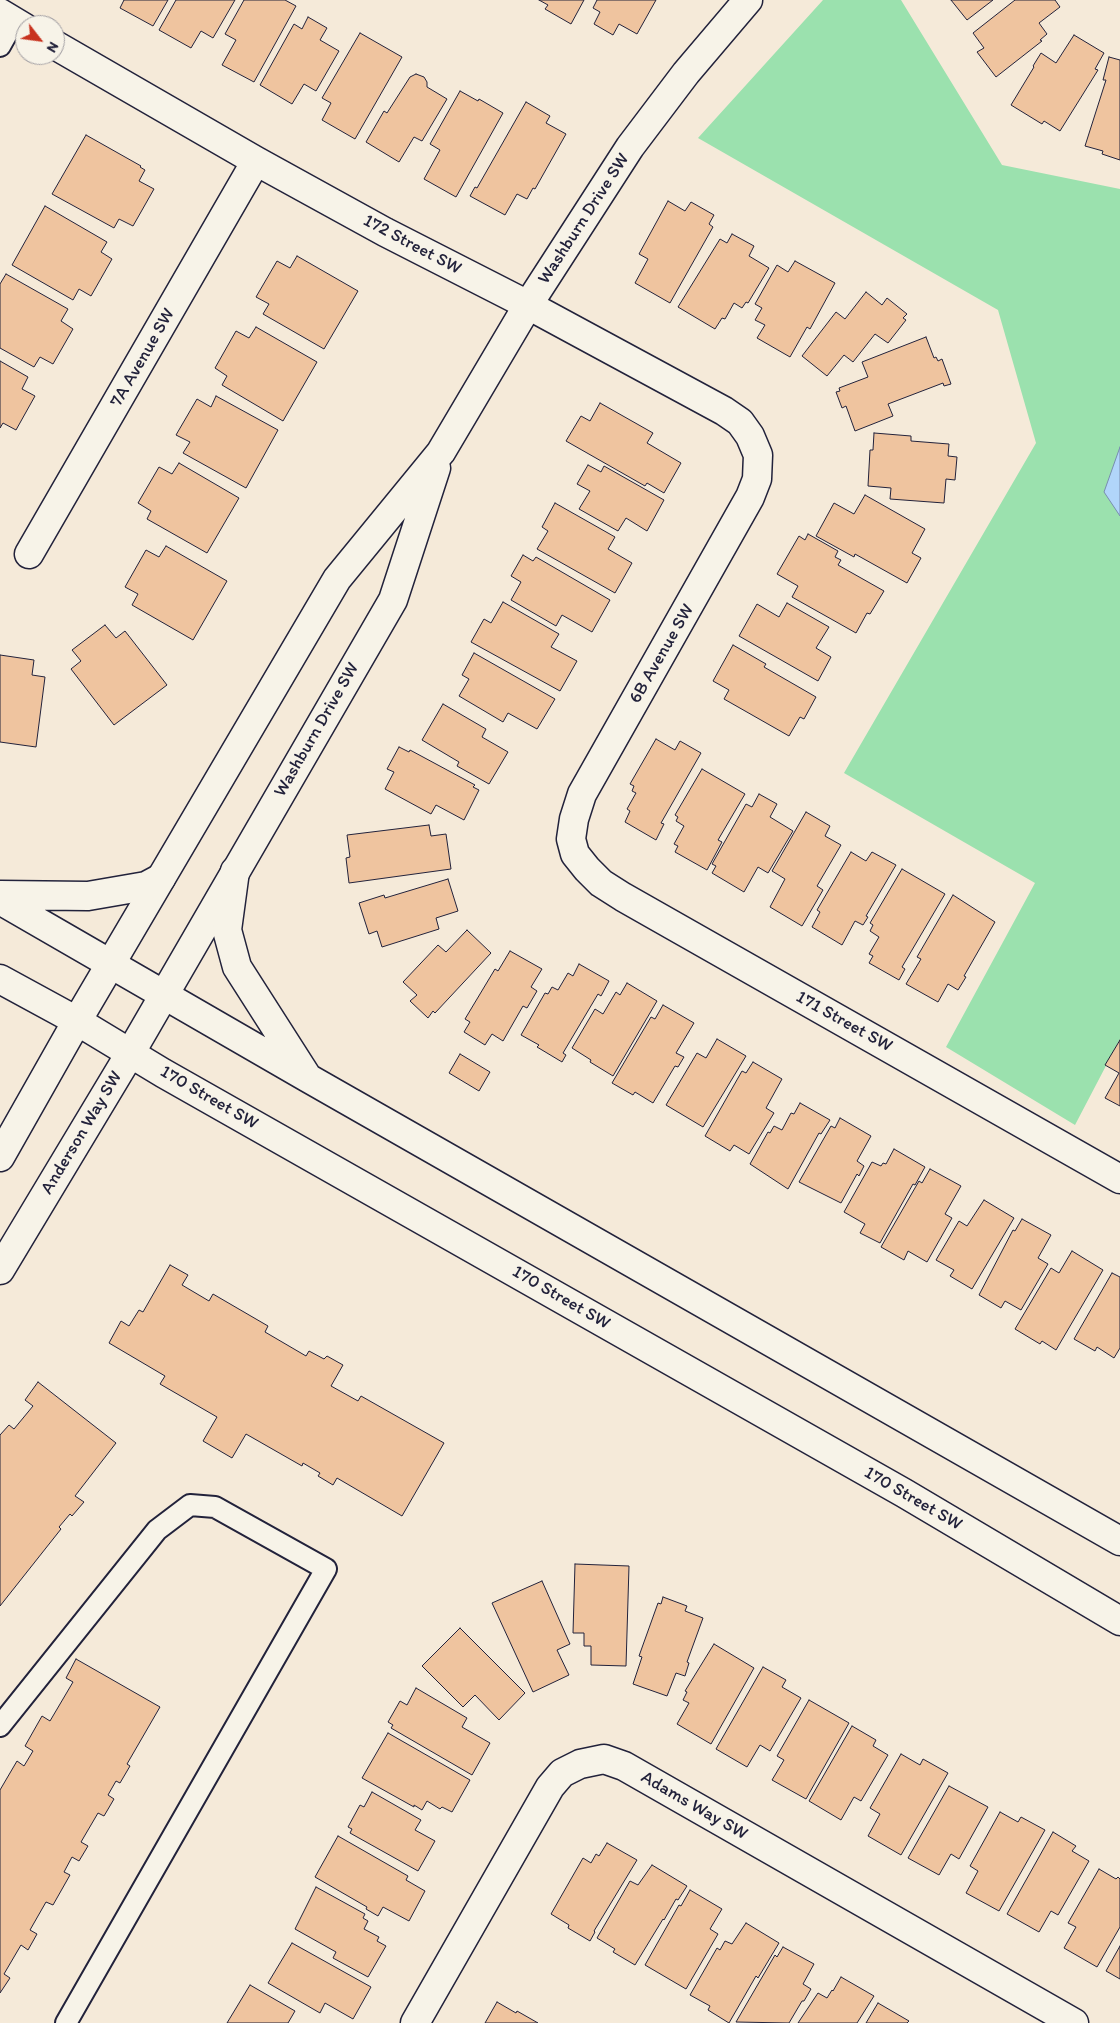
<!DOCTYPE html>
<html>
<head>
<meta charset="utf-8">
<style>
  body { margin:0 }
  #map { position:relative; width:1120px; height:2023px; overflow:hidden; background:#f5ead9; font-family:Itim,sans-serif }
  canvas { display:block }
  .north { position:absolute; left:15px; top:15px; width:50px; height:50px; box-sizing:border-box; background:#f7f3e8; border:1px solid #a29fa3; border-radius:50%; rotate:120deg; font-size:14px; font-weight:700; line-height:20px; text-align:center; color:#22223b }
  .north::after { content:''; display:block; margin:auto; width:18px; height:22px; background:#c8321e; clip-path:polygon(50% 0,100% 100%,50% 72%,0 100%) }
</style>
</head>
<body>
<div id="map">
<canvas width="1120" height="2023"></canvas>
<div class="north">N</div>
</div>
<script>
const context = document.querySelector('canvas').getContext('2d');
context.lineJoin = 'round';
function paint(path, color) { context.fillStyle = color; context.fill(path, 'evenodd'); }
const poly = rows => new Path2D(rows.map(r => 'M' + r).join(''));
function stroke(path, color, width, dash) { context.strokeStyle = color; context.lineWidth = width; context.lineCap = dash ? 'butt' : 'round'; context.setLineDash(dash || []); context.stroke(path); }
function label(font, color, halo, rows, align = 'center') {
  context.font = font + ' Itim,sans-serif'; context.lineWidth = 4.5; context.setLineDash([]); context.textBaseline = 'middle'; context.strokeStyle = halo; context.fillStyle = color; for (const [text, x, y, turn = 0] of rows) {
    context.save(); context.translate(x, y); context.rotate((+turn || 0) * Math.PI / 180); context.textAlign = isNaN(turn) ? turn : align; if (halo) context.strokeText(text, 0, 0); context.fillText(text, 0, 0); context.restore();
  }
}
const green = poly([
  [823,0,901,0,1002,165,1120,189,1120,1039,1075,1125,946,1047,1035,883,844,773,1036,443,998,310,698,138]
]);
const water = poly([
  [1120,447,1120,516,1104,492,1120,447]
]);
const building = poly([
  [124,0,168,0,153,26,120,8,124,0],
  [176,0,235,0,213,38,201,31,191,48,159,30,176,0],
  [244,0,285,0,296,6,254,82,222,65,236,40,225,34,244,0],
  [539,0,584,0,571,24,545,9,548,5,539,0],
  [597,0,656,0,637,34,619,24,613,35,594,24,600,12,593,8,597,0],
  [951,0,993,0,967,20,951,0],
  [1015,0,1055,0,1060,7,1039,23,1047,34,1040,40,1042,41,996,77,977,52,984,48,973,33,1015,0],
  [308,17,327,28,320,40,339,51,316,91,304,84,292,104,260,85,294,24,302,29,308,17],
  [360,33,402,57,355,139,322,120,331,103,322,98,360,33],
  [1074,35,1104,53,1095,69,1098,70,1060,131,1044,121,1042,124,1011,105,1034,67,1033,66,1041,53,1056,63,1074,35],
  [1109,57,1120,60,1120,160,1102,154,1103,151,1085,146,1106,80,1103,80,1109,57],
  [416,74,424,77,427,82,427,87,447,99,422,141,414,137,399,162,366,142,384,111,387,113,410,77,416,74],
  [460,91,478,101,479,99,503,113,456,197,424,179,440,150,430,144,460,91],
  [526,102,550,116,546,123,566,134,535,189,533,188,527,199,517,194,505,215,470,196,475,187,477,188,526,102],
  [86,135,141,166,140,167,145,170,139,181,154,189,133,226,119,219,114,228,52,194,86,135],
  [668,201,685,211,691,202,714,215,709,224,713,227,670,303,635,283,648,259,639,254,668,201],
  [45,206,107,242,101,252,112,259,91,296,79,289,73,300,12,265,45,206],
  [732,234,754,246,749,256,769,268,748,303,746,302,742,308,734,303,725,319,722,318,715,329,678,307,720,239,727,243,732,234],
  [297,256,358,291,324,349,263,314,269,304,256,297,277,261,290,268,297,256],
  [795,261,835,283,810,329,807,327,790,357,757,338,765,325,755,320,762,308,755,304,777,265,788,272,795,261],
  [6,274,68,309,61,321,73,329,53,364,40,357,34,367,0,348,0,284,6,274],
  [866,292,882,305,887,298,907,314,903,318,906,320,888,343,875,334,853,362,844,355,827,376,802,356,836,312,845,319,866,292],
  [256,327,317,362,283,421,222,385,227,376,215,368,236,331,249,338,256,327],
  [926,337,934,358,936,357,938,361,942,359,951,384,944,386,943,383,888,404,893,416,855,431,846,406,842,408,836,392,840,391,839,388,868,377,862,362,926,337],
  [0,361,28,377,22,389,35,396,16,430,3,423,0,428,0,361],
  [216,396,278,430,246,488,183,453,190,442,176,435,197,399,211,407,216,396],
  [600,403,653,433,647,443,681,463,664,493,647,483,645,486,566,441,581,416,590,421,600,403],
  [874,433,911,436,911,441,949,444,948,456,957,457,955,480,946,479,944,503,890,499,891,488,868,486,870,450,873,450,874,433],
  [179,463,239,498,207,553,147,519,151,511,138,503,159,467,172,474,179,463],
  [588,465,601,472,604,466,664,500,647,531,626,518,618,531,579,509,590,491,577,484,588,465],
  [865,495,925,529,912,553,921,558,907,583,855,554,854,557,816,536,834,503,854,514,865,495],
  [555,503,615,537,608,549,632,563,615,593,537,549,548,531,542,527,555,503],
  [808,534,838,551,835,557,841,560,838,565,884,591,870,614,867,613,856,633,792,597,798,586,777,574,799,536,805,540,808,534],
  [166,546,227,581,193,640,132,605,138,594,125,587,146,550,159,557,166,546],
  [523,555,533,561,536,557,610,600,592,632,562,615,556,626,511,600,521,582,511,576,523,555],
  [503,602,559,634,551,647,577,661,560,691,471,642,484,619,491,623,503,602],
  [787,603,829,627,816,648,831,657,818,681,739,636,757,604,779,617,787,603],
  [105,625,116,638,125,631,167,685,114,725,71,669,81,661,72,650,105,625],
  [733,645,766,664,764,667,816,697,804,719,800,717,789,736,724,699,729,690,713,681,733,645],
  [474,653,555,699,537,729,508,713,503,722,459,696,469,679,462,675,474,653],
  [0,655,34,660,32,675,45,677,36,747,0,742,0,655],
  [443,704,486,729,482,737,508,752,489,784,457,766,459,762,422,740,443,704],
  [656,739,675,750,680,741,701,753,661,823,664,824,656,840,625,822,630,811,627,809,636,793,632,791,634,786,630,784,656,739],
  [399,747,409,752,410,750,475,785,473,787,479,790,464,820,436,805,431,814,385,789,394,772,387,769,399,747],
  [702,769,745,794,718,840,722,842,707,870,675,852,678,846,674,844,684,826,676,821,678,817,675,815,702,769],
  [759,794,777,804,770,817,793,831,768,873,758,867,744,892,712,873,716,866,712,864,746,804,752,807,759,794],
  [806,812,830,826,825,836,841,845,817,886,823,890,802,926,770,907,785,879,772,871,806,812],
  [429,825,431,836,446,834,451,869,349,883,346,858,350,857,347,835,429,825],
  [851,852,866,861,872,852,896,865,866,916,868,917,863,925,855,921,842,945,812,927,820,912,817,910,851,852],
  [902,869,945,894,902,967,905,969,899,980,869,963,873,956,869,954,879,937,870,931,873,925,870,923,902,869],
  [448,879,458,911,436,918,439,929,382,947,377,931,369,934,359,903,384,895,385,898,448,879],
  [953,895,995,922,964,976,966,977,958,990,948,984,938,1002,906,984,921,959,917,957,953,895],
  [467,930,491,953,435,1013,433,1011,428,1018,410,1001,417,995,403,982,438,945,446,952,467,930],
  [510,951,542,969,531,987,537,991,527,1008,523,1006,503,1041,492,1034,485,1045,464,1032,470,1022,465,1019,495,969,498,971,510,951],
  [579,964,609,981,601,996,598,994,563,1053,566,1055,562,1062,537,1047,539,1045,521,1035,545,993,548,994,552,987,558,990,568,973,573,976,579,964],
  [627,983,657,1001,613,1076,590,1062,591,1060,572,1048,595,1009,603,1014,616,992,620,995,627,983],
  [663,1005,694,1023,676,1053,684,1057,678,1067,675,1066,653,1103,635,1092,633,1095,612,1083,651,1017,655,1019,663,1005],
  [717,1039,746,1056,703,1127,666,1105,697,1053,706,1058,717,1039],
  [1120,1040,1120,1106,1105,1098,1119,1073,1105,1065,1120,1040],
  [460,1054,490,1072,479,1091,449,1073,460,1054],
  [753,1062,782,1079,766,1108,774,1113,749,1154,734,1145,730,1151,705,1136,742,1071,746,1073,753,1062],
  [800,1103,830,1120,821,1134,819,1133,788,1189,750,1164,768,1132,770,1133,774,1126,782,1130,791,1113,794,1114,800,1103],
  [840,1118,871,1136,857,1161,864,1166,859,1176,857,1174,841,1203,799,1182,831,1126,835,1128,840,1118],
  [894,1149,925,1167,915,1185,913,1184,880,1243,860,1233,865,1224,844,1212,872,1162,881,1166,883,1163,886,1164,894,1149],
  [930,1169,961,1186,945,1214,952,1218,927,1262,908,1251,904,1260,881,1247,919,1181,922,1183,930,1169],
  [984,1200,1014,1218,972,1289,950,1276,954,1270,936,1260,959,1221,967,1226,984,1200],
  [1022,1219,1051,1235,1038,1258,1048,1264,1021,1310,1005,1301,1001,1308,979,1295,1013,1230,1015,1231,1022,1219],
  [1072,1251,1103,1270,1056,1350,1042,1341,1040,1344,1015,1329,1051,1268,1059,1273,1072,1251],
  [170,1265,188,1275,182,1285,209,1301,213,1294,268,1326,265,1332,306,1356,309,1351,324,1359,327,1356,343,1365,331,1386,358,1401,361,1396,444,1443,402,1516,337,1478,333,1485,318,1476,320,1473,303,1463,302,1466,246,1434,232,1458,203,1441,217,1417,160,1384,165,1376,109,1343,121,1321,129,1326,139,1310,143,1312,170,1265],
  [1112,1273,1120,1277,1120,1348,1114,1358,1097,1347,1095,1351,1074,1339,1112,1273],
  [38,1382,116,1443,75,1496,84,1502,72,1516,70,1514,59,1527,61,1529,0,1606,0,1435,9,1425,14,1429,33,1406,25,1400,38,1382],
  [575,1564,629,1566,626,1666,591,1665,591,1646,584,1646,584,1633,573,1633,575,1564],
  [542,1581,570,1644,557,1650,569,1675,533,1692,492,1603,542,1581],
  [663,1597,687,1606,685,1611,703,1618,687,1662,689,1663,685,1676,676,1673,667,1696,633,1684,642,1657,639,1656,658,1603,661,1604,663,1597],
  [460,1628,525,1693,499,1720,475,1695,463,1707,422,1666,460,1628],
  [714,1644,754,1668,711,1744,677,1724,689,1703,683,1700,687,1692,685,1691,714,1644],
  [76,1659,160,1707,127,1764,130,1766,120,1783,116,1781,108,1795,114,1799,104,1816,98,1813,81,1842,88,1846,79,1861,72,1857,64,1872,70,1875,53,1905,46,1902,30,1930,37,1934,28,1950,21,1945,4,1974,10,1978,0,1993,0,1790,17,1761,24,1766,33,1751,25,1746,42,1716,50,1721,73,1682,66,1678,76,1659],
  [763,1667,786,1680,782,1687,801,1698,770,1751,760,1745,747,1767,716,1749,763,1667],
  [416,1688,467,1718,462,1727,490,1743,472,1775,391,1728,393,1725,388,1722,400,1701,407,1705,416,1688],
  [809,1700,849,1723,806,1799,772,1780,784,1760,777,1756,809,1700],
  [852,1726,876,1740,873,1746,888,1755,861,1801,854,1797,841,1820,809,1801,852,1726],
  [388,1733,470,1780,452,1812,442,1807,440,1809,427,1801,422,1810,414,1805,414,1807,362,1778,388,1733],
  [901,1754,920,1765,923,1759,948,1773,901,1855,868,1836,880,1814,870,1808,901,1754],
  [949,1786,988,1807,959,1859,951,1854,939,1875,908,1858,949,1786],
  [372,1792,421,1820,415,1830,435,1841,418,1871,350,1833,352,1829,348,1827,360,1805,364,1807,372,1792],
  [1000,1812,1018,1822,1021,1817,1045,1830,999,1911,966,1893,978,1871,970,1866,1000,1812],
  [1053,1832,1076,1846,1072,1851,1089,1861,1058,1915,1051,1911,1039,1932,1007,1914,1053,1832],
  [338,1836,408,1876,406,1880,425,1891,409,1921,383,1907,378,1916,366,1909,367,1907,315,1877,338,1836],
  [607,1843,637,1860,594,1931,595,1932,590,1941,568,1928,569,1925,551,1914,583,1858,591,1863,596,1854,599,1856,607,1843],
  [652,1865,687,1886,678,1900,676,1899,664,1920,663,1919,635,1965,613,1952,615,1949,597,1938,630,1881,638,1885,652,1865],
  [1099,1869,1116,1879,1118,1877,1120,1879,1120,1927,1097,1967,1064,1948,1076,1927,1068,1923,1099,1869],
  [316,1887,365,1914,363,1918,368,1921,364,1929,379,1937,377,1941,386,1946,368,1977,333,1958,336,1952,295,1929,316,1887],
  [690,1890,722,1909,710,1929,718,1934,686,1989,645,1965,679,1905,681,1906,690,1890],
  [746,1923,779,1943,758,1978,756,1976,729,2023,708,2010,710,2006,690,1995,717,1948,720,1950,725,1941,732,1944,746,1923],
  [292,1943,371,1987,353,2019,325,2003,320,2013,268,1983,292,1943],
  [1120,1946,1120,1979,1106,1971,1120,1946],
  [783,1947,814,1964,803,1984,811,1989,804,2001,802,2001,789,2023,736,2022,775,1955,777,1957,783,1947],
  [841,1977,874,1996,857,2023,798,2023,818,1993,827,1998,832,1990,833,1991,841,1977],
  [250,1985,295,2011,288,2023,227,2023,250,1985],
  [497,2002,516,2013,517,2011,538,2023,485,2023,497,2002],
  [878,2003,909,2021,907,2023,866,2023,878,2003]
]);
const service = poly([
  [0,46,14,21],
  [0,1726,157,1530,190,1505,215,1507,326,1569,66,2023]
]);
const minor = poly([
  [0,13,25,28],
  [55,45,256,161,385,232,528,305,724,411,740,422,750,436,758,455,757,479,750,497,582,794,574,819,571,839,575,854,587,869,601,883,623,897,1120,1179],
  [29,554,256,161],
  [415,2023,550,1787,562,1773,580,1764,604,1759,624,1766,1074,2023]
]);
const tertiary = poly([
  [0,1157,77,1021,337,579,441,452,528,305,630,147,686,73,748,0],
  [0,1270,131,1052,393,600,436,468]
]);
const secondary = poly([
  [235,871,227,930,237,967,306,1075],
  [0,895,88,896,146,886,161,878],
  [0,900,308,1078,1120,1541],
  [0,979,77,1021,163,1073,904,1493,1120,1621]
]);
const streetNames = [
  ["Washburn Drive SW",584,219,-57],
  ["172 Street SW",412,245,28],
  ["7A Avenue SW",143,358,-60],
  ["6B Avenue SW",662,654,-60],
  ["Washburn Drive SW",317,730,-60],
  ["171 Street SW",844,1022,29],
  ["170 Street SW",209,1098,30],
  ["Anderson Way SW",82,1133,-59],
  ["170 Street SW",561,1298,30],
  ["170 Street SW",913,1499,30],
  ["Adams Way SW",694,1806,30]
];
paint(green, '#9be1ae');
paint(water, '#b1d5fa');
stroke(water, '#788dae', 1);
paint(building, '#efc49f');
stroke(building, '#22223b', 1);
stroke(service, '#22223b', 24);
stroke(minor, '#22223b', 31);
stroke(tertiary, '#22223b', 31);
stroke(secondary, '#22223b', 31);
stroke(service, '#f7f3e8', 20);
stroke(minor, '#f7f3e8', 28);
stroke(tertiary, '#f7f3e8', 28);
stroke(secondary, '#f7f3e8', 28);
label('18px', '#22223b', '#f7f3e8', streetNames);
</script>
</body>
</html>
